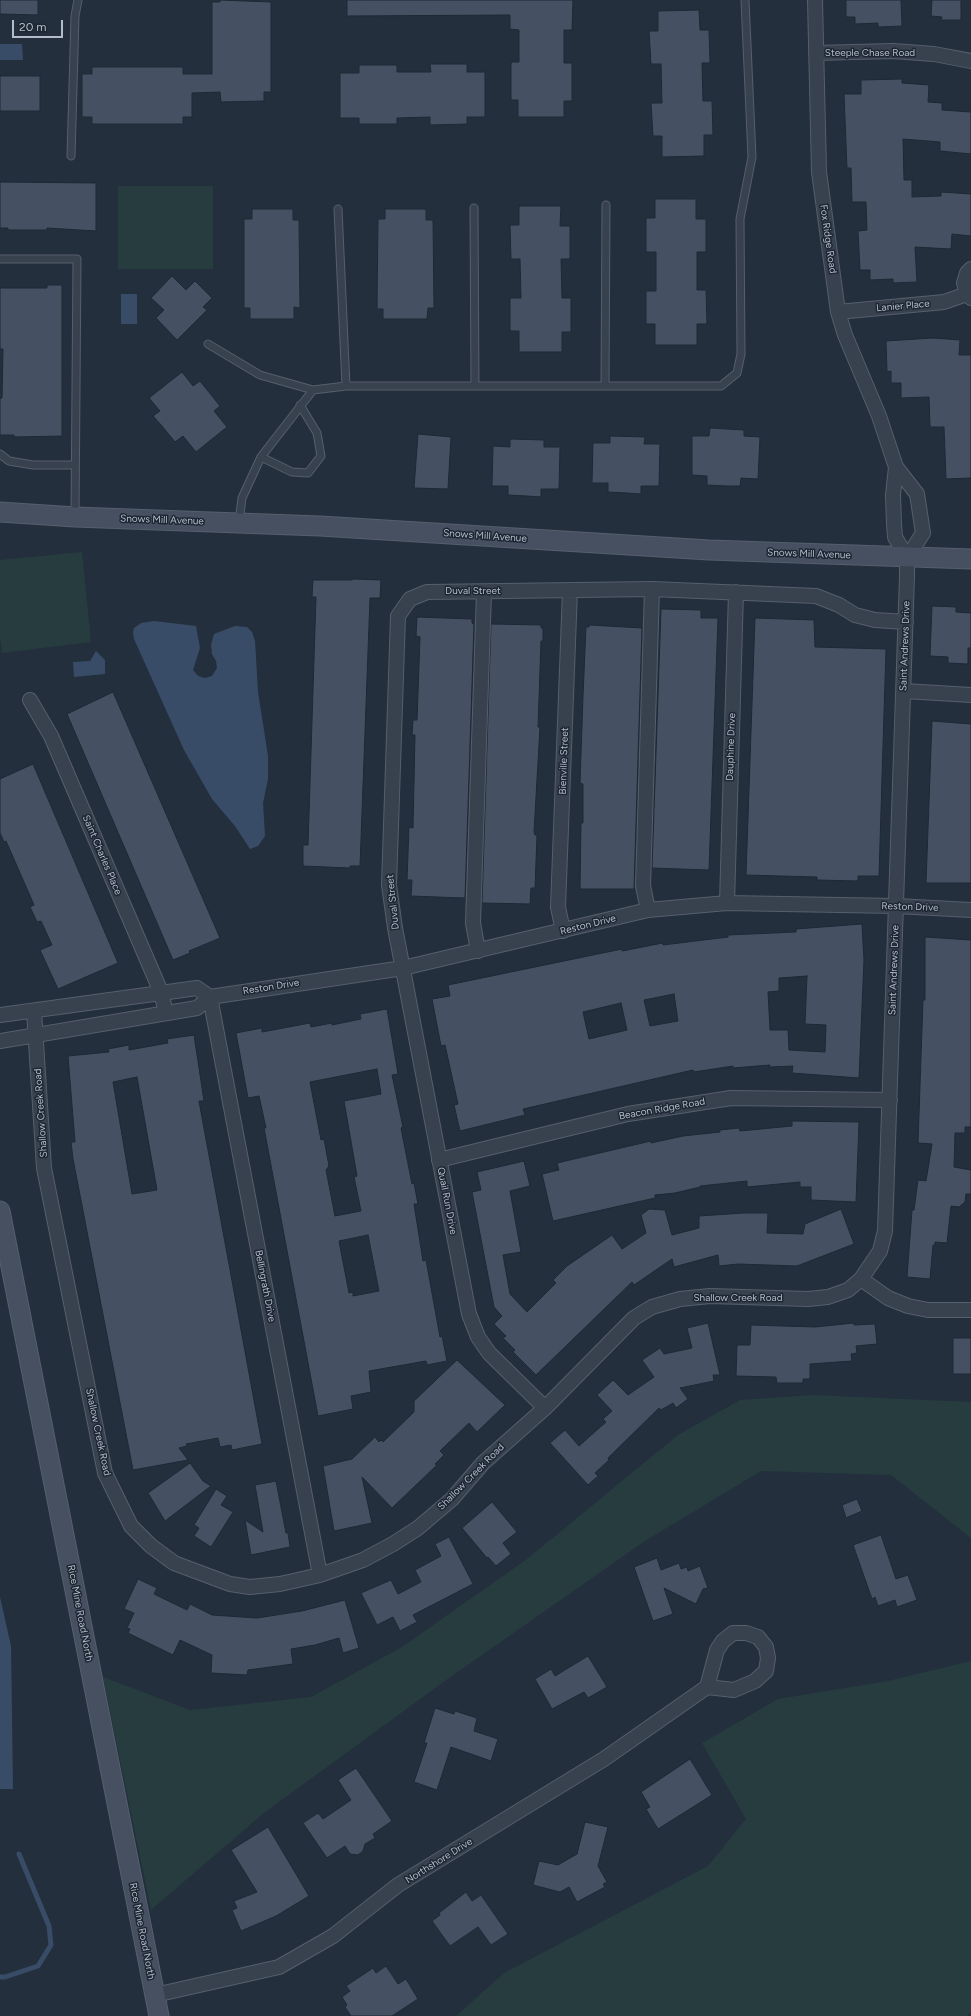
<!DOCTYPE html>
<html>
<head>
<meta charset="utf-8">
<style>
  body { margin:0 }
  #map { position:relative; width:971px; height:2016px; overflow:hidden; background:#242f3e; font-family:Figtree,sans-serif }
  canvas { display:block }
  .scale { position:absolute; left:12px; top:20px; width:51px; height:18px; box-sizing:border-box; border:2px solid #b4bcc9; border-top:0; padding-left:5px; font-size:12px; line-height:14px; white-space:nowrap; color:#b4bcc9; -webkit-text-stroke:3px #1d2633; paint-order:stroke }
</style>
</head>
<body>
<div id="map">
<canvas width="971" height="2016"></canvas>
<div class="scale">20 m</div>
</div>
<script>
const context = document.querySelector('canvas').getContext('2d');
context.lineJoin = 'round';
function paint(path, color) { context.fillStyle = color; context.fill(path, 'evenodd'); }
const poly = rows => new Path2D(rows.map(r => 'M' + r).join(''));
function stroke(path, color, width, dash) { context.strokeStyle = color; context.lineWidth = width; context.lineCap = dash ? 'butt' : 'round'; context.setLineDash(dash || []); context.stroke(path); }
function label(font, color, halo, rows, align = 'center') {
  context.font = font + ' Figtree,sans-serif'; context.lineWidth = 3; context.setLineDash([]); context.textBaseline = 'middle'; context.strokeStyle = halo; context.fillStyle = color; for (const [text, x, y, turn = 0] of rows) {
    context.save(); context.translate(x, y); context.rotate((+turn || 0) * Math.PI / 180); context.textAlign = isNaN(turn) ? turn : align; if (halo) context.strokeText(text, 0, 0); context.fillText(text, 0, 0); context.restore();
  }
}
const green = poly([
  [118,186,213,186,213,269,118,269],
  [82,552,91,642,2,653,0,637,0,560],
  [813,1395,971,1402,971,1538,891,1475,761,1471,645,1541,442,1683,264,1813,151,1910,103,1677,190,1710,311,1697,402,1647,527,1559,678,1435,740,1400],
  [971,1661,971,2012,967,2016,456,2016,504,1973,708,1866,746,1819,702,1743,778,1699,888,1681]
]);
const water = poly([
  [0,44,22,44,23,60,0,60],
  [121,294,137,294,137,324,121,324],
  [154,621,196,626,200,648,193,670,198,676,205,678,212,676,217,668,216,661,212,654,211,645,214,634,235,626,247,627,252,632,255,641,258,692,268,756,268,779,263,803,265,836,258,846,250,849,235,826,212,799,184,750,134,639,133,632,134,628,141,623],
  [96,651,105,660,105,674,74,677,73,662,90,661],
  [0,1597,11,1646,13,1789,0,1789]
]);
const stream = poly([
  [0,1977,5,1977,38,1966,51,1945,49,1926,19,1854]
]);
const building = poly([
  [0,0,38,0,38,15,0,14,0,0],
  [220,0,271,2,271,92,264,92,264,101,221,102,220,92,192,93,192,117,183,117,183,124,92,124,92,117,82,117,82,74,92,74,92,67,183,67,183,74,212,74,212,2,220,2,220,0],
  [347,0,573,0,572,30,564,30,564,63,572,63,572,101,564,101,564,117,518,117,518,100,511,100,511,62,519,62,519,30,510,29,510,15,347,16,347,0],
  [846,0,901,0,902,26,878,27,878,23,855,24,855,17,846,17,846,0],
  [932,0,961,0,961,20,941,20,942,17,931,16,932,0],
  [699,10,700,30,709,30,710,63,702,63,703,101,712,101,713,135,704,135,704,156,662,157,662,136,653,136,651,103,662,103,661,64,651,64,649,31,658,31,658,11,699,10],
  [430,64,467,64,467,72,485,72,485,117,467,117,467,124,430,125,430,117,397,118,397,124,359,124,359,118,340,118,340,73,359,73,359,65,397,65,397,72,431,72,430,64],
  [0,76,40,76,40,111,0,111,0,76],
  [902,79,902,83,929,85,928,102,942,103,942,110,971,112,971,154,940,151,940,142,903,139,904,180,912,180,912,197,941,196,941,192,971,194,971,236,952,234,951,249,915,247,917,282,893,283,893,279,870,280,870,270,860,270,858,231,867,230,866,202,852,202,851,168,847,168,844,94,861,94,861,80,902,79],
  [0,182,96,183,96,231,47,228,47,230,8,230,8,228,0,228,0,182],
  [655,199,696,199,696,219,706,219,706,252,697,252,697,290,706,290,707,324,697,324,697,345,655,345,655,324,646,324,646,291,656,291,656,252,646,252,646,218,655,218,655,199],
  [519,206,561,206,560,226,570,226,570,259,561,259,562,298,571,298,571,332,562,332,562,352,519,352,519,331,510,331,510,298,521,298,520,259,511,259,510,225,519,225,519,206],
  [252,209,293,209,293,220,299,220,300,308,294,307,294,319,250,319,250,308,244,308,244,219,252,219,252,209],
  [385,209,426,209,426,220,433,220,434,308,428,308,427,319,383,319,383,309,377,309,378,219,385,219,385,209],
  [172,276,186,290,195,281,212,298,203,307,207,310,177,340,156,318,164,310,151,298,172,276],
  [47,285,62,285,62,436,14,437,14,435,0,435,0,398,2,398,3,349,0,349,0,288,47,288,47,285],
  [933,338,960,340,959,355,971,355,971,478,946,479,944,427,930,427,929,397,901,398,901,383,891,383,891,371,887,372,886,341,933,338],
  [182,372,193,386,200,381,220,406,214,411,227,427,196,452,183,436,175,442,162,426,153,416,160,411,149,398,182,372],
  [710,428,744,430,744,436,760,437,758,479,741,478,740,486,727,486,707,485,707,476,692,475,692,436,709,436,710,428],
  [418,434,451,437,448,489,414,488,418,434],
  [610,436,645,437,644,444,660,444,659,486,641,486,641,494,627,493,608,492,608,483,592,483,593,443,610,443,610,436],
  [510,439,544,440,544,447,560,447,559,489,541,489,541,497,527,496,508,495,508,486,492,486,493,446,510,447,510,439],
  [353,579,381,580,380,598,370,598,360,866,350,866,350,868,303,866,303,845,308,845,316,597,312,597,313,580,352,580,353,579],
  [932,606,956,607,956,612,971,613,971,648,968,648,968,664,948,663,948,657,930,656,932,606],
  [661,609,701,610,701,618,718,618,709,870,652,868,661,609],
  [417,617,472,619,472,623,474,624,465,898,411,896,412,880,407,880,409,827,413,828,415,735,412,735,413,720,417,720,420,637,416,636,417,617],
  [755,618,814,620,815,647,886,649,879,876,858,876,858,881,817,880,817,877,746,875,755,618],
  [491,624,541,625,541,628,543,628,543,641,541,641,538,727,540,727,534,832,535,835,537,835,535,888,531,888,530,904,482,903,491,624],
  [589,625,642,628,634,889,580,889,581,823,583,823,583,784,580,783,583,696,586,627,589,627,589,625],
  [113,692,220,938,189,951,190,953,173,960,67,714,113,692],
  [932,721,971,724,971,883,926,883,932,721],
  [33,764,118,963,58,989,40,950,52,945,41,921,37,922,30,907,34,905,6,841,4,842,0,833,0,779,33,764],
  [862,924,864,960,859,1078,792,1073,793,1066,769,1067,770,1065,733,1068,733,1066,694,1072,693,1070,523,1109,525,1115,460,1131,454,1105,458,1104,445,1045,441,1046,432,999,450,996,448,985,622,949,622,951,663,943,663,945,728,937,728,935,796,932,796,929,862,924],
  [807,976,805,1024,826,1025,825,1052,789,1050,788,1030,770,1030,768,992,779,991,779,978,807,976],
  [674,994,678,1021,650,1026,644,1000,674,994],
  [621,1003,627,1030,589,1039,583,1012,621,1003],
  [925,937,971,940,971,1127,965,1127,965,1133,955,1133,954,1167,971,1170,971,1194,966,1194,965,1202,959,1207,951,1206,947,1243,935,1242,935,1245,933,1245,930,1279,907,1277,912,1210,914,1210,918,1180,926,1181,932,1144,918,1143,923,1000,925,1000,925,937],
  [387,1009,398,1074,392,1075,403,1127,401,1128,412,1184,414,1183,418,1204,414,1204,423,1261,426,1260,440,1337,442,1336,447,1361,427,1365,426,1361,369,1371,371,1392,351,1396,353,1409,318,1416,264,1128,266,1128,259,1096,248,1098,236,1033,262,1028,262,1032,310,1023,311,1027,332,1023,332,1025,361,1019,360,1014,387,1009],
  [377,1069,381,1094,344,1101,357,1176,354,1177,361,1211,335,1216,326,1170,329,1166,324,1139,321,1140,310,1082,377,1069],
  [368,1235,379,1291,353,1296,353,1292,349,1293,339,1241,368,1235],
  [194,1035,204,1101,199,1101,262,1444,232,1450,231,1445,220,1447,218,1438,186,1444,187,1446,179,1448,188,1460,133,1470,73,1159,71,1142,75,1142,68,1056,109,1052,108,1049,129,1045,129,1050,168,1043,167,1039,194,1035],
  [137,1077,157,1190,132,1194,113,1082,137,1077],
  [792,1121,859,1122,856,1202,811,1200,811,1187,800,1187,800,1182,747,1187,747,1181,700,1186,700,1187,675,1193,655,1195,655,1198,553,1221,542,1174,559,1170,557,1163,651,1141,651,1143,683,1136,720,1132,720,1130,739,1128,740,1131,792,1126,792,1121],
  [524,1161,530,1186,510,1191,521,1252,503,1255,510,1294,527,1312,556,1283,553,1280,567,1266,612,1235,622,1249,646,1233,641,1215,649,1209,665,1210,672,1235,699,1228,699,1216,744,1213,768,1213,767,1233,803,1234,805,1224,841,1209,854,1244,797,1266,738,1264,719,1266,718,1255,674,1267,672,1259,634,1285,632,1282,536,1375,513,1352,515,1350,503,1338,506,1336,494,1324,502,1316,494,1307,472,1192,481,1190,477,1172,524,1161],
  [708,1323,720,1375,713,1375,714,1381,680,1388,688,1399,676,1408,673,1403,661,1410,659,1408,608,1458,609,1460,595,1473,598,1476,588,1485,550,1443,565,1430,579,1446,606,1422,603,1419,612,1411,597,1395,613,1380,628,1395,654,1377,642,1360,660,1348,664,1354,692,1348,687,1328,708,1323],
  [854,1323,854,1325,875,1324,877,1344,856,1346,857,1353,851,1354,852,1361,810,1364,810,1379,803,1379,803,1383,777,1383,776,1377,736,1376,737,1345,750,1345,751,1325,815,1327,854,1323],
  [953,1338,971,1338,971,1374,953,1374,953,1338],
  [457,1360,505,1405,477,1432,469,1423,440,1451,444,1455,435,1464,437,1465,392,1508,362,1477,372,1523,334,1531,323,1466,352,1459,375,1437,379,1442,381,1440,383,1442,414,1412,414,1401,457,1360],
  [190,1463,203,1481,211,1486,165,1521,148,1493,190,1463],
  [276,1481,286,1533,288,1533,290,1547,251,1555,245,1520,263,1532,255,1485,276,1481],
  [216,1489,227,1496,221,1505,233,1512,211,1547,194,1536,199,1528,194,1525,216,1489],
  [857,1499,862,1511,846,1518,842,1505,857,1499],
  [492,1502,517,1532,503,1543,511,1554,496,1566,488,1557,487,1558,462,1528,492,1502],
  [881,1535,896,1579,908,1575,917,1600,897,1607,895,1600,878,1606,875,1597,872,1599,853,1545,881,1535],
  [449,1537,473,1584,413,1615,417,1622,400,1631,393,1617,377,1625,361,1593,391,1580,398,1594,421,1582,415,1570,441,1556,435,1544,449,1537],
  [657,1558,661,1570,679,1563,681,1569,687,1567,688,1571,700,1566,708,1588,703,1589,696,1604,664,1588,673,1614,653,1621,634,1567,657,1558],
  [138,1579,157,1588,154,1594,187,1610,190,1604,212,1615,257,1618,302,1611,345,1600,359,1648,343,1653,339,1638,315,1645,291,1649,293,1664,248,1670,247,1675,211,1673,212,1655,180,1640,173,1655,128,1633,130,1629,127,1628,134,1613,124,1609,138,1579],
  [588,1656,607,1687,588,1698,584,1692,552,1709,535,1679,551,1669,555,1676,588,1656],
  [435,1708,454,1714,455,1711,477,1718,474,1731,498,1739,491,1761,451,1747,437,1790,414,1782,427,1743,424,1743,435,1708],
  [690,1759,712,1795,658,1829,646,1809,650,1807,641,1792,690,1759],
  [356,1768,392,1821,373,1834,375,1838,365,1844,363,1851,358,1855,350,1854,345,1846,327,1858,303,1823,318,1813,323,1819,351,1800,338,1780,356,1768],
  [585,1822,608,1827,598,1866,607,1882,603,1884,605,1887,577,1902,569,1887,560,1892,533,1885,539,1861,558,1865,577,1854,585,1822],
  [268,1827,309,1896,276,1916,241,1931,232,1910,237,1908,234,1901,257,1892,231,1850,268,1827],
  [466,1892,472,1901,481,1895,508,1934,491,1945,478,1927,450,1946,432,1921,440,1915,439,1913,466,1892],
  [386,1966,398,1984,406,1979,418,1999,392,2016,351,2016,345,2007,347,2005,342,1997,350,1991,346,1986,373,1968,376,1973,386,1966]
]);
const service = poly([
  [71,156,75,16,78,0],
  [474,208,475,386],
  [338,209,346,386],
  [0,259,77,259,75,517],
  [208,344,260,375,313,390],
  [605,386,606,205],
  [0,454,9,461,33,465,75,465],
  [261,457,292,472,308,473,321,456,317,433,300,405],
  [239,522,242,498,261,457,313,390,346,386,721,386,737,373,741,354,740,219,752,157,745,0]
]);
const minor = poly([
  [815,0,819,172,838,312,845,335,879,416,896,467,917,494,923,533,907,558],
  [816,53,893,51,934,54,971,61],
  [971,269,967,273,964,283,967,294,971,298],
  [838,312,944,302,967,294],
  [904,691,971,695],
  [30,700,51,736,161,992,166,1013],
  [727,903,736,592],
  [648,910,643,886,652,589],
  [563,931,558,907,570,590],
  [478,951,473,923,484,592],
  [210,997,320,1575],
  [34,1011,44,1168,105,1473,131,1526,151,1546,174,1563,230,1584,250,1587,280,1584,320,1575,363,1560,393,1544,418,1528,452,1499,483,1463,545,1408,634,1318,652,1307,680,1299,710,1296,808,1299,828,1297,848,1290,861,1279,888,1298,908,1306,928,1310,971,1310],
  [0,1015,197,988,210,997],
  [0,1041,197,1008,210,997,403,968,648,910,727,903,896,906,971,910],
  [439,1160,628,1114,731,1098,890,1100],
  [861,1279,880,1251,885,1231,907,576,907,558,895,537,894,524,893,495,896,467],
  [545,1408,489,1353,478,1337,469,1314,395,928,389,885,398,616,410,599,427,592,652,589,816,596,839,605,855,615,875,620,906,622],
  [733,1633,746,1633,758,1637,766,1647,768,1658,766,1671,755,1681,734,1690,707,1687,717,1650,723,1641,733,1633],
  [155,1995,279,1967,333,1936,398,1885,604,1759,707,1687]
]);
const secondary = poly([
  [0,512,75,517,320,526,709,550,971,559],
  [0,1211,159,2016]
]);
const streetNames = [
  ["Steeple Chase Road",870,53],
  ["Fox Ridge Road",828,239,82],
  ["Lanier Place",903,306,-5],
  ["Snows Mill Avenue",162,520,2],
  ["Snows Mill Avenue",485,536,4],
  ["Snows Mill Avenue",809,554,2],
  ["Duval Street",473,591],
  ["Saint Andrews Drive",905,646,-88],
  ["Dauphine Drive",731,747,-88],
  ["Bienville Street",564,761,-88],
  ["Saint Charles Place",102,855,67],
  ["Duval Street",393,902,-96],
  ["Reston Drive",910,907,2],
  ["Reston Drive",588,925,-14],
  ["Saint Andrews Drive",894,970,-88],
  ["Reston Drive",271,987,-9],
  ["Beacon Ridge Road",662,1109,-10],
  ["Shallow Creek Road",41,1113,-94],
  ["Quail Run Drive",447,1201,79],
  ["Bellingrath Drive",265,1286,79],
  ["Shallow Creek Road",738,1298],
  ["Shallow Creek Road",98,1432,78],
  ["Shallow Creek Road",471,1477,-45],
  ["Rice Mine Road North",80,1613,79],
  ["Northshore Drive",439,1861,-32],
  ["Rice Mine Road North",142,1931,79]
];
paint(green, '#263c3f');
paint(water, '#394c67');
stroke(stream, '#394c67', 5);
paint(building, '#455162');
stroke(building, '#1f2835', 1);
stroke(service, '#565f6c', 9);
stroke(minor, '#565f6c', 16);
stroke(secondary, '#565f6c', 21);
stroke(service, '#38414e', 7);
stroke(minor, '#38414e', 14);
stroke(secondary, '#465061', 19);
label('10px', '#b4bcc9', '#1d2633', streetNames);
</script>
</body>
</html>
